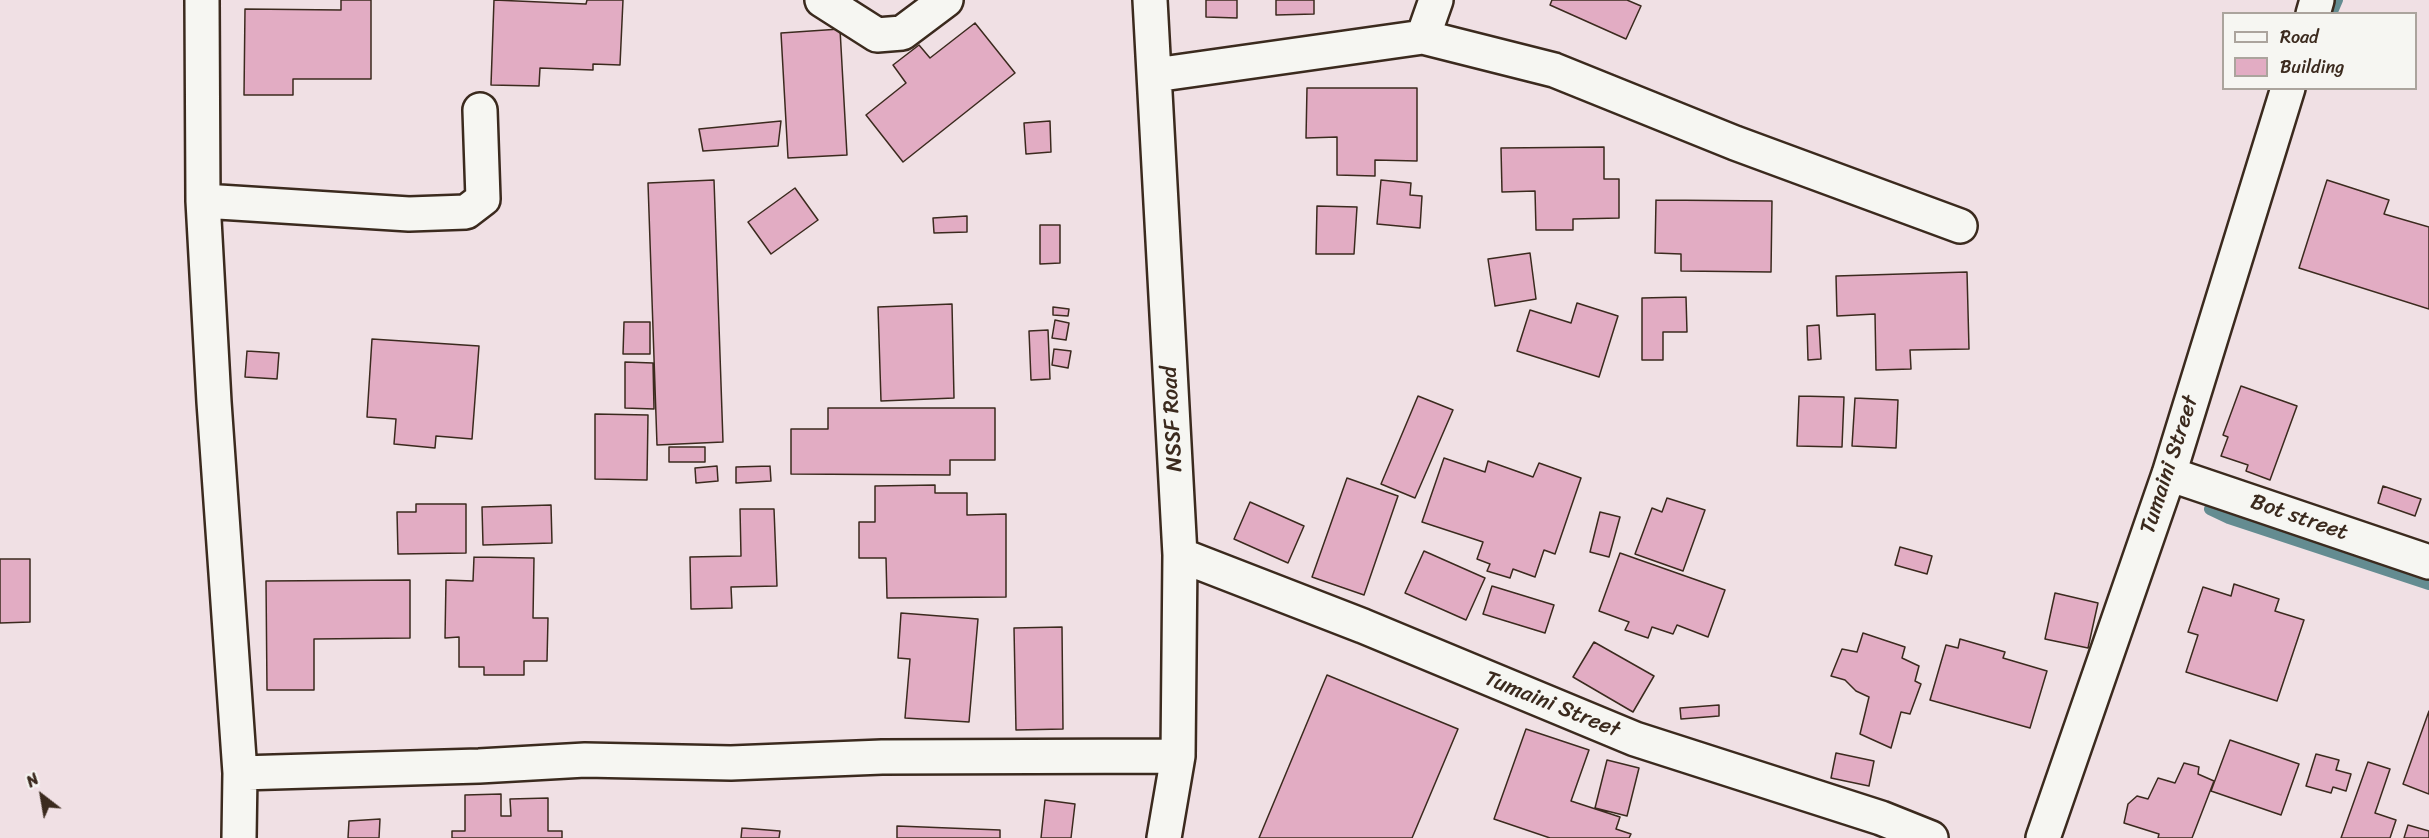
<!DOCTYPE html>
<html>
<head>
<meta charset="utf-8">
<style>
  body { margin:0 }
  #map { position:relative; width:2429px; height:838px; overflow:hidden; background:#f0e0e4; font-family:Sriracha,sans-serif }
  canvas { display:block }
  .legend { position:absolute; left:2222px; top:12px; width:195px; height:78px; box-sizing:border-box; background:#f6f6f2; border:2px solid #aba49d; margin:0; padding:8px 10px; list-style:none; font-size:18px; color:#3b2a1e }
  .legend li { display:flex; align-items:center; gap:12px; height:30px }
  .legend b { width:30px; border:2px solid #aba49d }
  .north { position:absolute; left:12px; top:766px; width:60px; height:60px; -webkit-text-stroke:4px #f6f6f2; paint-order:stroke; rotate:329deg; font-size:16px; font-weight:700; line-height:24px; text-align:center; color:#3b2a1e }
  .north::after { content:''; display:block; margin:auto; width:21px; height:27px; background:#3b2a1e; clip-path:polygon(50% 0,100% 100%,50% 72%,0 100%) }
</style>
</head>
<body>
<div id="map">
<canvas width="2429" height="838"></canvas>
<ul class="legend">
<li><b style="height:8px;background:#f6f6f2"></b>Road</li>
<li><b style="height:16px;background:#e2acc3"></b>Building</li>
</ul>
<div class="north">N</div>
</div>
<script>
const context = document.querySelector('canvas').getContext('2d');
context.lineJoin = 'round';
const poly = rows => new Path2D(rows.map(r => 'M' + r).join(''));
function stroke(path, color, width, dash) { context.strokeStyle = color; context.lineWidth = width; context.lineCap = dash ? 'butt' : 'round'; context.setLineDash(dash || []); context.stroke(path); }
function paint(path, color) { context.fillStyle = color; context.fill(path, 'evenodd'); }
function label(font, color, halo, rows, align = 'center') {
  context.font = font + ' Sriracha,sans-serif'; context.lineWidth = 5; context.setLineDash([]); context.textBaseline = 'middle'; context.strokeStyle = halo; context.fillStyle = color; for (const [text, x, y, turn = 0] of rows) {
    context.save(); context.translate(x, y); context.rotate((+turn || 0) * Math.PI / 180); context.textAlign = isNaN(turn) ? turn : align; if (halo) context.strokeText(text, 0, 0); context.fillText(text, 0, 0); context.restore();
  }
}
const stream = poly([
  [2331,14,2337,0],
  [2210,509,2229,518,2429,584]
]);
const building = poly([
  [341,0,371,0,371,79,293,79,293,95,244,95,245,9,341,10,341,0],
  [494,0,586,4,587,0,623,0,620,65,593,64,593,70,540,68,539,86,491,85,494,0],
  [1206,0,1237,0,1237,18,1206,17,1206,0],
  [1276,0,1314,0,1314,14,1276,15,1276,0],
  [1552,0,1627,0,1641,6,1626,39,1550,5,1552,0],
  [975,23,1015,73,903,162,866,115,906,83,893,65,919,45,930,58,975,23],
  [840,29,847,155,788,158,781,33,840,29],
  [1307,88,1417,88,1417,161,1375,160,1375,176,1337,175,1337,137,1306,138,1307,88],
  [781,121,778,146,703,151,699,129,781,121],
  [1050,121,1051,152,1026,154,1024,123,1050,121],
  [1604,147,1604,179,1619,179,1619,218,1573,219,1573,230,1536,230,1535,191,1502,192,1501,148,1604,147],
  [714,180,723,442,657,445,648,183,714,180],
  [1381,180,1411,183,1410,195,1422,196,1420,228,1377,224,1381,180],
  [2327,180,2389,200,2384,214,2429,227,2429,309,2299,268,2327,180],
  [795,188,818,220,771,254,748,222,795,188],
  [1656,200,1772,201,1771,272,1681,271,1681,254,1655,253,1656,200],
  [1317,206,1357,207,1354,254,1316,254,1317,206],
  [967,216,967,232,934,233,933,218,967,216],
  [1040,225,1060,225,1060,263,1040,264,1040,225],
  [1530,253,1536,299,1495,306,1488,259,1530,253],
  [1967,272,1969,349,1910,350,1911,369,1876,370,1875,314,1837,316,1836,276,1967,272],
  [1686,297,1687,332,1663,332,1663,360,1642,360,1642,298,1686,297],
  [1577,303,1618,316,1599,377,1517,351,1530,310,1571,323,1577,303],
  [952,304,954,398,881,401,878,307,952,304],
  [1053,307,1069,309,1068,316,1053,315,1053,307],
  [1055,320,1069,323,1066,340,1052,338,1055,320],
  [624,322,650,322,650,354,623,354,624,322],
  [1819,325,1821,359,1808,360,1807,326,1819,325],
  [1048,330,1050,379,1031,380,1029,331,1048,330],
  [372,339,479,346,472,439,436,436,435,448,394,444,396,419,367,417,372,339],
  [1054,349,1071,351,1068,368,1052,365,1054,349],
  [247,351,279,353,277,379,245,377,247,351],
  [625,362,653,363,654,409,625,408,625,362],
  [2241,386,2297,406,2270,480,2246,471,2248,465,2221,456,2228,437,2223,435,2241,386],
  [1418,396,1453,410,1415,498,1381,484,1418,396],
  [1799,396,1844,397,1842,447,1797,446,1799,396],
  [1855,398,1898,400,1896,448,1852,446,1855,398],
  [828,408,995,408,995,460,950,460,950,475,791,474,791,429,828,429,828,408],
  [595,414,648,415,647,480,595,479,595,414],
  [669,447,705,447,705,462,669,462,669,447],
  [1444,458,1485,472,1488,461,1533,477,1539,463,1581,478,1555,554,1544,550,1535,577,1513,569,1510,578,1487,571,1490,564,1477,559,1483,542,1422,522,1444,458],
  [717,466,718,481,696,483,695,468,717,466],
  [770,466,771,481,736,483,736,467,770,466],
  [1347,478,1398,496,1364,595,1312,577,1347,478],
  [935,485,935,493,967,493,967,515,1006,514,1006,597,887,598,886,558,859,558,859,522,875,522,875,486,935,485],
  [2383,486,2421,499,2415,516,2378,503,2383,486],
  [1667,498,1705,510,1683,571,1635,554,1652,508,1662,512,1667,498],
  [1250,502,1304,526,1288,563,1234,539,1250,502],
  [416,504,466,504,466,553,398,554,397,512,416,512,416,504],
  [551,505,552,543,483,545,482,507,551,505],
  [740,509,774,509,777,586,731,587,732,608,691,609,690,557,741,556,740,509],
  [1600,512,1620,517,1609,557,1590,552,1600,512],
  [1900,547,1932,556,1927,574,1895,565,1900,547],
  [1424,551,1485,578,1466,620,1405,593,1424,551],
  [1620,553,1725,590,1708,637,1677,625,1673,634,1652,627,1648,638,1625,630,1629,622,1599,611,1620,553],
  [474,557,534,558,533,618,548,618,547,661,524,661,524,675,484,675,484,667,459,667,459,637,445,638,446,580,473,581,474,557],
  [0,559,30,559,30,622,0,623,0,559],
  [410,580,410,638,314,639,314,690,267,690,266,581,410,580],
  [2234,584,2279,599,2275,611,2304,620,2277,701,2186,672,2198,635,2188,632,2203,587,2231,596,2234,584],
  [1492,586,1554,605,1545,633,1483,614,1492,586],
  [2055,593,2098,603,2088,648,2045,639,2055,593],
  [901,613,978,619,969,722,905,718,910,659,898,658,901,613],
  [1062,627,1063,729,1016,730,1014,628,1062,627],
  [1863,633,1905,647,1902,658,1919,666,1915,681,1921,684,1910,714,1901,712,1891,748,1860,734,1869,697,1856,691,1845,680,1831,676,1842,649,1857,652,1863,633],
  [1960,639,2005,652,2003,658,2047,671,2030,728,1930,700,1946,645,1958,648,1960,639],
  [1594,642,1654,676,1633,712,1573,677,1594,642],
  [1327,675,1458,729,1412,838,1259,838,1327,675],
  [1719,705,1719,716,1681,719,1680,708,1719,705],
  [2429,711,2429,794,2403,784,2429,711],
  [1526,729,1589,750,1571,801,1620,817,1616,829,1631,834,1629,838,1550,838,1494,819,1526,729],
  [2230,740,2299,764,2281,815,2211,791,2230,740],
  [1836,753,1874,761,1869,786,1831,778,1836,753],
  [2316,754,2339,760,2336,770,2351,774,2346,791,2333,787,2331,793,2306,786,2316,754],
  [1607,760,1639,768,1627,816,1595,808,1607,760],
  [2368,762,2390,769,2375,813,2396,820,2390,838,2341,838,2368,762],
  [2184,763,2199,767,2198,774,2214,781,2192,838,2158,838,2159,834,2124,823,2128,804,2137,796,2148,799,2158,778,2175,783,2184,763],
  [501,794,501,816,511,816,510,799,548,798,548,831,562,831,562,838,452,838,452,831,465,831,465,795,501,794],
  [1045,800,1075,804,1071,838,1041,838,1045,800],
  [380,819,379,838,348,838,349,821,380,819],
  [2408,825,2429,831,2429,838,2404,838,2408,825],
  [897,826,1000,830,1000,838,897,838,897,826],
  [742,828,780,831,779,838,741,838,742,828]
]);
const minor = poly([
  [202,0,203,201,214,402,240,773,239,838],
  [822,0,877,35,902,33,946,0],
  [1150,0,1180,555,1178,756,1164,838],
  [2313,14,2317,0],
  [1423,37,1436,0],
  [1155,75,1423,37,1554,70,1735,143,1960,226],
  [203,201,409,214,466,212,483,199,480,110],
  [2169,474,2429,562],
  [1180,555,1363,626,1635,739,1881,818,1931,838],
  [240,773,479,766,585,760,731,763,882,757,1178,756],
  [2043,838,2169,474,2288,88]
]);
const streetNames = [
  ["NSSF Road",1173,419,-93],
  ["Tumaini Street",2170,465,-72],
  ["Bot street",2299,518,19],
  ["Tumaini Street",1552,705,22]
];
stroke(stream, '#648c91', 12);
paint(building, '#e2acc3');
stroke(building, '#3b2a1e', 1.5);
stroke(minor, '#3b2a1e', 38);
stroke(minor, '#f6f6f2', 33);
label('22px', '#3b2a1e', '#f6f6f2', streetNames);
</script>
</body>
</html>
